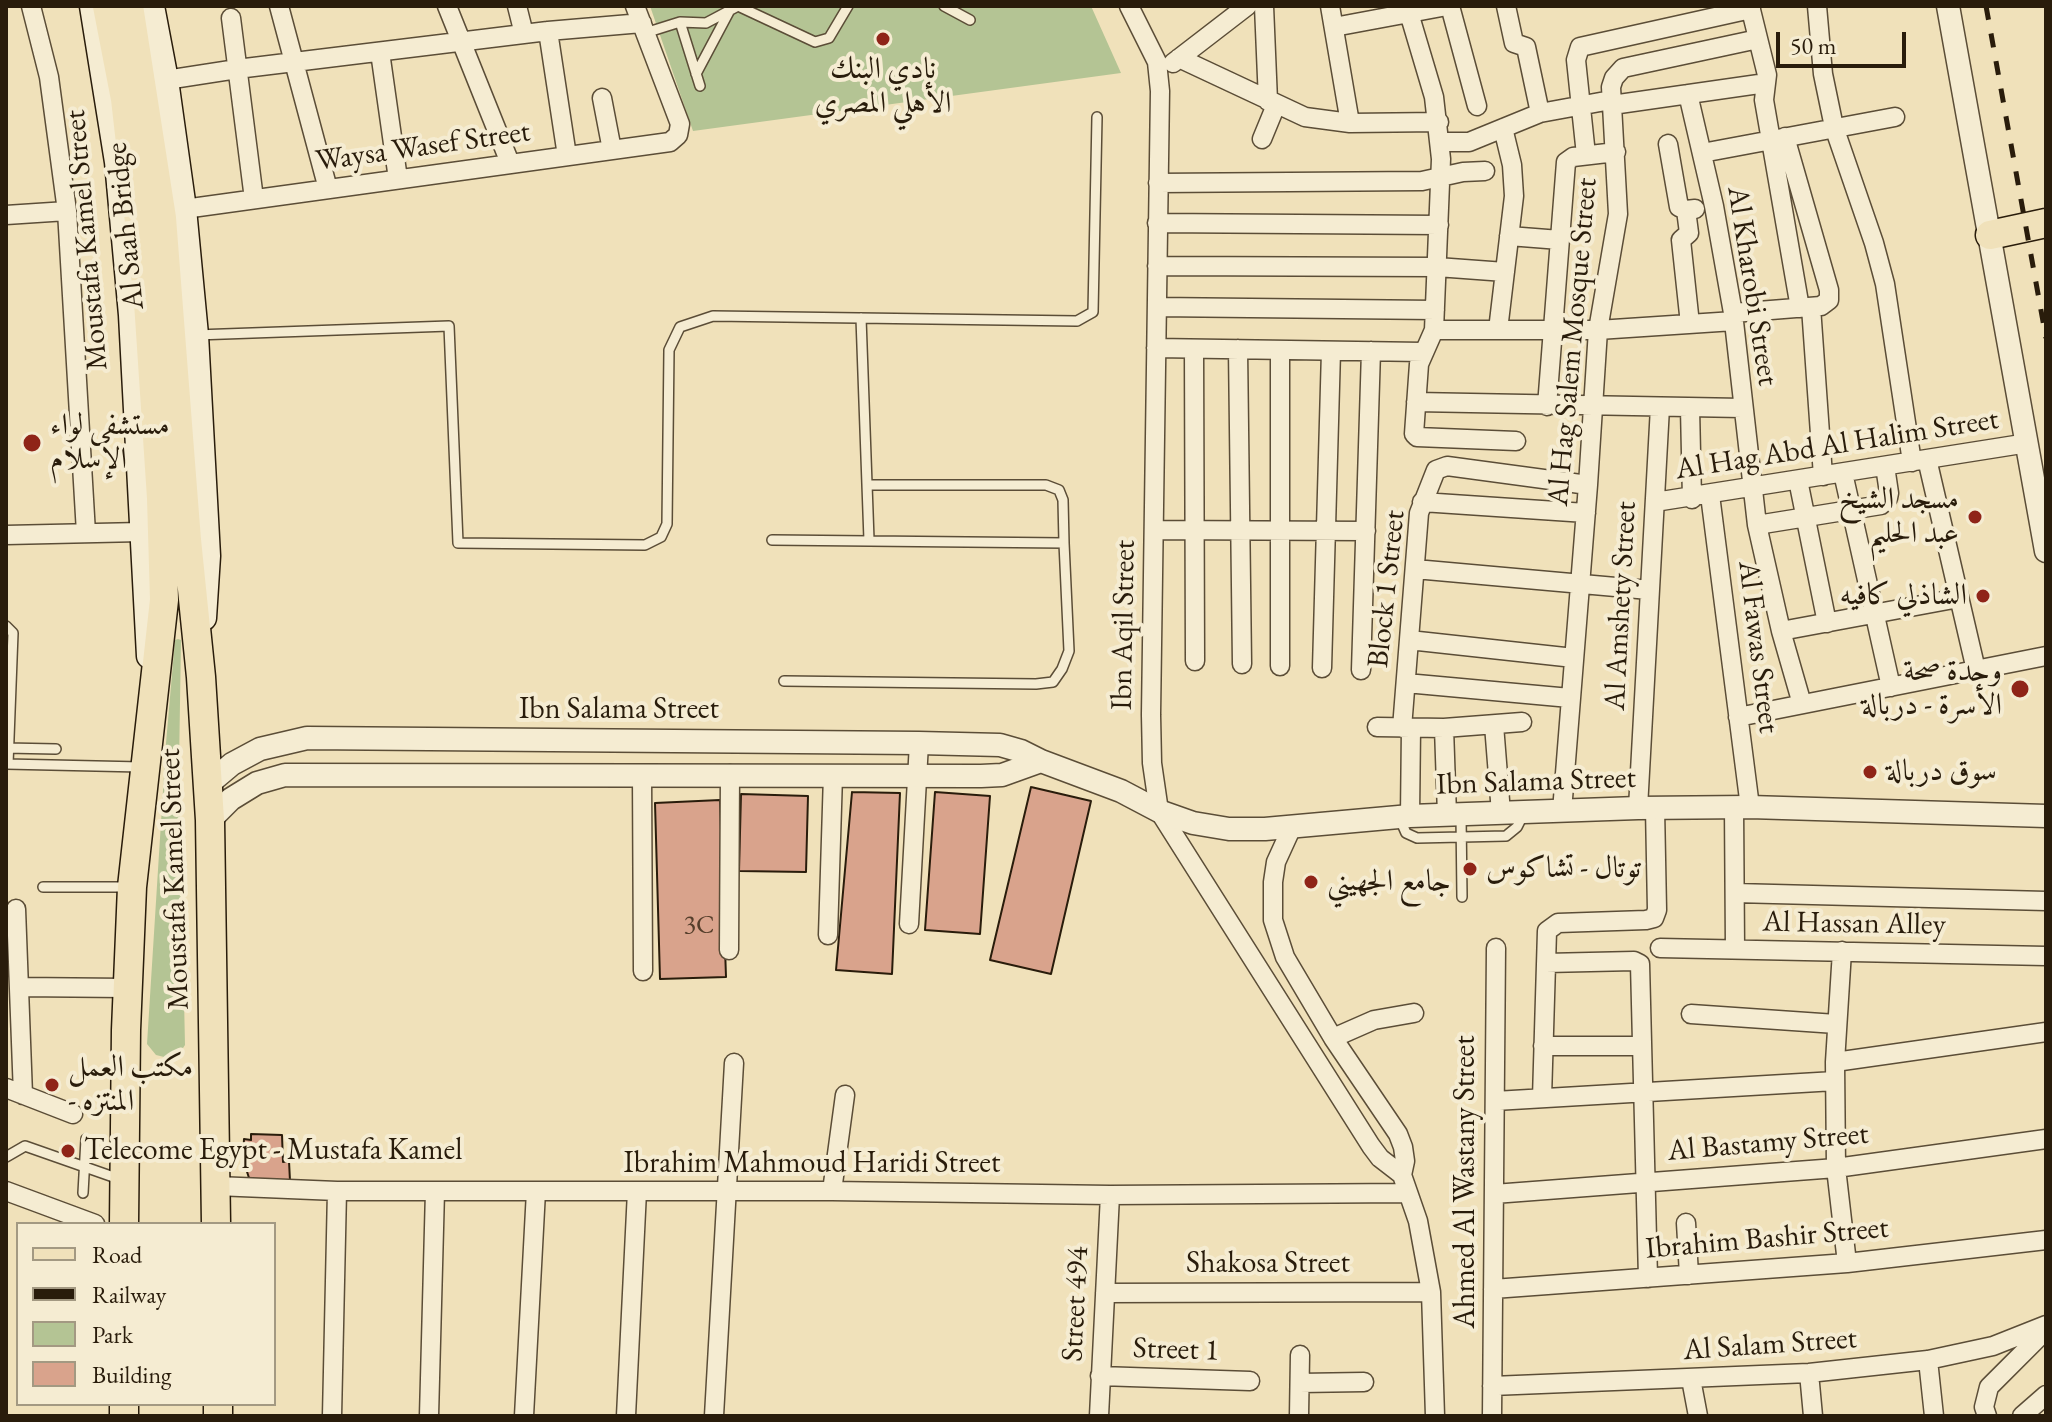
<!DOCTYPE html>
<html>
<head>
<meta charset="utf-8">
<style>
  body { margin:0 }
  #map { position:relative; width:2052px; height:1422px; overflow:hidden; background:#f0e1ba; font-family:"EB Garamond",serif }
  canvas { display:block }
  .frame { position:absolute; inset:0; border:8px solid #291c0b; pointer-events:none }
  .legend { position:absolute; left:16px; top:1222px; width:260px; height:184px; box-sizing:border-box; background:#f5ecd2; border:2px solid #a39982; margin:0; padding:10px 14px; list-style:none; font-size:24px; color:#291c0b }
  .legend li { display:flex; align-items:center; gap:16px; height:40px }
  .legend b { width:40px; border:2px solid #a39982 }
  .scale { position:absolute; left:1776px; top:32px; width:130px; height:36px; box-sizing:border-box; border:4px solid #291c0b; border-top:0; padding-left:10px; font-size:24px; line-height:28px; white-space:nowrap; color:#291c0b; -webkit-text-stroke:6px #f5ecd2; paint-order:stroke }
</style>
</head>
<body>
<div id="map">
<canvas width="2052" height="1422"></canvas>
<div class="frame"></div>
<ul class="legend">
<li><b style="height:10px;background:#f0e1ba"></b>Road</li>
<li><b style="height:10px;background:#291c0b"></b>Railway</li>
<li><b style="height:22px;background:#b4c494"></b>Park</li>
<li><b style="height:22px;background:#d9a38c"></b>Building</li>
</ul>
<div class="scale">50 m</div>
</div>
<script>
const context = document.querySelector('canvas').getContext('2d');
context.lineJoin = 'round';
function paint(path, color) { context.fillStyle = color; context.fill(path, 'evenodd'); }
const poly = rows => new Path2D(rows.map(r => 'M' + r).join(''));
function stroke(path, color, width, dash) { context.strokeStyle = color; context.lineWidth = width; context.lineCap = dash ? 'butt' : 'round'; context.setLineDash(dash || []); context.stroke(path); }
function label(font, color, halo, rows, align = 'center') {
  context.font = font + ' "EB Garamond",Amiri,serif'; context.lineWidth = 8; context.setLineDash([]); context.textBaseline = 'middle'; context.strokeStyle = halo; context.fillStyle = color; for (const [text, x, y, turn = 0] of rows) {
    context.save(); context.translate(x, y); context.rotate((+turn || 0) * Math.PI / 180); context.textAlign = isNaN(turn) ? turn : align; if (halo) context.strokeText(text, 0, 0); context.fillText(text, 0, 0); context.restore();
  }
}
const green = poly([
  [650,6,1091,6,1121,73,693,131],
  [178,639,181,640,179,766,185,1045,179,1054,168,1058,156,1055,147,1044,166,743,175,640]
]);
const building = poly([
  [1031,787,1091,801,1051,974,990,960,1031,787],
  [852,792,900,793,892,974,836,970,852,792],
  [935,792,990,796,980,934,925,930,935,792],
  [741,794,808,796,806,872,739,871,741,794],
  [720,800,726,977,660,979,655,803,720,800],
  [251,1134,282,1135,283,1162,289,1161,290,1181,257,1182,249,1178,243,1159,244,1139,251,1140,251,1134]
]);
const service = poly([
  [944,6,970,20],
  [680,22,700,86],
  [645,33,680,22,706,23,738,6,815,42,829,38,848,6],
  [696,74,730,10],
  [861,318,869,540],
  [196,335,449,326,458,543,645,545,661,537,667,524,669,350,680,327,713,316,1077,321,1093,312,1097,117],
  [867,485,1046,485,1059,490,1063,500,1064,543],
  [772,540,1064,543,1069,651,1062,669,1053,682,1036,684,784,681],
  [6,626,13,633,8,764],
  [6,748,56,749],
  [6,764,141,767],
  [1461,816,1462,897],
  [1399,817,1406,833,1417,838,1506,836,1517,827,1524,813],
  [43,887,129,887],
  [6,1157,25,1146,122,1180],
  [83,1193,86,1139]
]);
const minor = poly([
  [31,6,49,77,67,211,86,533],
  [279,6,328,189],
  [447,6,510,163],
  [517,6,524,34],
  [1129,6,1157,62,1160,91,1151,715,1152,763,1159,811,1371,1146,1380,1158,1402,1175],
  [1264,6,1268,101],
  [1330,6,1350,123],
  [1450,6,1477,106],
  [1506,6,1514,43,1526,47,1540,113],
  [1750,6,1767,75,1764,100,1800,308],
  [1817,6,1823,74,1834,127,1874,243,1885,284,1912,462],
  [1409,13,1434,97,1441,159,1434,330,1419,364,1414,434,1417,437,1516,441],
  [231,18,254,199],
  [1334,27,1447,6],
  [548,31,567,156],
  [380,52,398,179],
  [1179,58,1305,117,1350,123,1439,122],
  [1173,63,1247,6],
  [166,80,237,69,548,31,642,23],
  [1688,94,1714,206,1733,313,1757,525,1781,631,1802,704],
  [602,98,612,150],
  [1612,105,1766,83],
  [1262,139,1276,105],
  [1441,142,1469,142,1540,113,1611,100],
  [1668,144,1679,207,1686,210,1695,209],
  [1702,153,1895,117],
  [1586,155,1576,60,1580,47,1751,9],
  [1158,183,1422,181,1463,172,1485,171],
  [184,209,670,142,678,135,680,124,635,6],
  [1686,210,1689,233,1681,240,1690,324],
  [6,215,67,211],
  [1157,223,1439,225],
  [1509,236,1560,240],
  [1157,266,1437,267,1505,272],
  [1157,307,1435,310],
  [1811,307,1823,476],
  [1733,313,1821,306,1829,300,1829,290,1785,137],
  [1434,330,1598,330,1734,321],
  [1498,330,1514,196,1512,165,1503,128],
  [1156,348,1423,352],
  [1194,349,1195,661],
  [1238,349,1242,664],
  [1280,350,1280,666],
  [1416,402,1742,408],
  [1547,406,1566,162,1573,157,1616,152],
  [1690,408,1692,499],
  [1927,459,1976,670],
  [1843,473,1891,687],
  [1798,480,1827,623],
  [1710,495,1750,807],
  [1422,502,1586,513],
  [1655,502,2028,443],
  [1757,525,1881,505,1888,498,1889,493,1885,466],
  [1154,530,1366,531],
  [6,535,141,532],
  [1415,569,1649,590],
  [1781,631,1959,598],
  [1409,640,1574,658],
  [1322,668,1331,351],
  [1361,670,1371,351],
  [1406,683,1570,698],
  [1738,717,2046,656],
  [1494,725,1501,813],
  [1377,727,1444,728,1522,722],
  [1402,728,1419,513,1436,470,1447,466,1588,485],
  [1444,728,1447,815],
  [642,774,643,971],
  [1734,807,1735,949],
  [1638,808,1660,407],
  [1562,811,1588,485,1598,330,1618,214,1611,87,1614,78,1623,68,1758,39],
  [1410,816,1411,728],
  [1292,827,1276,862,1273,882,1273,920,1285,957,1333,1038,1398,1134,1403,1147,1405,1161,1402,1175,1418,1221,1431,1292,1435,1416],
  [1735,893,2046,901],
  [16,909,23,1095],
  [909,924,919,743],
  [828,935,833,775],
  [1660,948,2046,956],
  [729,950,730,774],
  [1842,951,1835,1062,1836,1168,1847,1263],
  [1546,963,1634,961,1640,964,1648,1278],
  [19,987,127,988],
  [1691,1014,1836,1024],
  [1333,1038,1374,1020,1414,1013],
  [1543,1046,1642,1046],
  [1835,1062,2046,1032],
  [6,1088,73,1114],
  [1542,1098,1547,931,1558,923,1646,920,1654,918,1657,910,1655,808],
  [1495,1101,1835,1081],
  [216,1186,337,1191,832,1191,1110,1195,1408,1193],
  [6,1191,95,1224],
  [832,1191,845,1095],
  [1494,1194,1836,1168,2046,1139],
  [1686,1223,1689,1275],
  [1493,1289,1847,1263,2046,1240],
  [1105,1293,1431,1292],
  [1928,1360,1934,1416],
  [1809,1373,1813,1416],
  [1100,1376,1250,1381],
  [1691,1379,1698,1416],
  [1300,1383,1364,1382],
  [1492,1386,1809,1373,1928,1360,1993,1346,2046,1325],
  [332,1416,337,1191],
  [429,1416,435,1191],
  [524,1416,536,1191],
  [626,1416,637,1191],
  [714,1416,734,1063],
  [1099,1416,1110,1195],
  [1299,1416,1300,1355],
  [1492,1416,1496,948],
  [1987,1416,1984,1407,1989,1387,2046,1330],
  [2022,1416,2046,1395]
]);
const tertiary = poly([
  [1948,6,2046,551],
  [207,785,232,764,260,749,307,738,919,743,1000,745,1021,751,1041,761,1121,791,1159,811,1193,823,1229,829,1265,829,1410,816,1638,808,1750,807,2046,816],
  [210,820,231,799,257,783,285,775,981,776,1002,775,1041,761]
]);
const secondary = poly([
  [92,6,117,162,131,315,149,656],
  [152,6,166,80,184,209,196,335,208,556,204,618]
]);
const primary = poly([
  [107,6,125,99,148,302,161,498,164,600,132,887,126,1030,124,1224],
  [129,6,162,218,187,540,201,677,210,820,216,1224],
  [1990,235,2046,223],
  [124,1404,124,1416],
  [218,1404,218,1416]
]);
const rail = poly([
  [1986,6,2046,338]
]);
const markers = [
  [883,39,8,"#8f2418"],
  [32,443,10,"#8f2418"],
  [1975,517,8,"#8f2418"],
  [1983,596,8,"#8f2418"],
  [2020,689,10,"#8f2418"],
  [1870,772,8,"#8f2418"],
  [1470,869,8,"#8f2418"],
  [1311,882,8,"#8f2418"],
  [52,1085,8,"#8f2418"],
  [68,1151,8,"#8f2418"]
];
const numberNames = [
  ["3C",699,926]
];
const poiNames = [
  ["نادي البنك",883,70,"center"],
  ["الأهلي المصري",883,104,"center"],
  ["مستشفى لواء",50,426],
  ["الإسلام",50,460],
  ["مسجد الشيخ",1959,500,"right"],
  ["عبد الحليم",1959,534,"right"],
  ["الشاذلي كافيه",1967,596,"right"],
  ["وحدة صحة",2002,672,"right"],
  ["الأسرة - دربالة",2002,706,"right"],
  ["سوق دربالة",1886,772],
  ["توتال - تشاكوس",1486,869],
  ["جامع الجهيني",1327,882],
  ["مكتب العمل",68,1068],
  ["- المنتزه",68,1102],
  ["Telecome Egypt - Mustafa Kamel",84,1151]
];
const streetNames = [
  ["Waysa Wasef Street",423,147,-8],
  ["Al Saah Bridge",126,226,-96],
  ["Moustafa Kamel Street",87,240,-95],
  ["Al Kharobi Street",1752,286,81],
  ["Al Hag Salem Mosque Street",1573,342,-85],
  ["Al Hag Abd Al Halim Street",1837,445,-9],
  ["Block 1 Street",1387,589,-84],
  ["Al Amshety Street",1621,606,-87],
  ["Ibn Aqil Street",1124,625,-89],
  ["Al Fawas Street",1758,647,83],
  ["Ibn Salama Street",619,710],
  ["Ibn Salama Street",1536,782,-2],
  ["Moustafa Kamel Street",175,879,-92],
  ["Al Hassan Alley",1854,924,1],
  ["Al Bastamy Street",1768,1143,-5],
  ["Ibrahim Mahmoud Haridi Street",812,1164],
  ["Ahmed Al Wastany Street",1466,1182,-90],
  ["Ibrahim Bashir Street",1767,1239,-5],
  ["Shakosa Street",1268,1264],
  ["Street 494",1076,1304,-87],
  ["Al Salam Street",1770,1345,-4],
  ["Street 1",1176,1350,2]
];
paint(green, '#b4c494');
paint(building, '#d9a38c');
stroke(building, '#291c0b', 2);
stroke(service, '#5b4d37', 12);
stroke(minor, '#5b4d37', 21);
stroke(tertiary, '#5b4d37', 25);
stroke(secondary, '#291c0b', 27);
stroke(primary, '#291c0b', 31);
stroke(service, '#f5ecd2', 9);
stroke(minor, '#f5ecd2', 18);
stroke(tertiary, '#f5ecd2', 22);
stroke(secondary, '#f5ecd2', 24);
stroke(primary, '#f0e1ba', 28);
stroke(rail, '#291c0b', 5, [14, 14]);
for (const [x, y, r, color] of markers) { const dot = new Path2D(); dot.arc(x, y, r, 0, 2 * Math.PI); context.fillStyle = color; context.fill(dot); stroke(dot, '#f5ecd2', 3); }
label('26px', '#553e2b', null, numberNames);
label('30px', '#291c0b', '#f5ecd2', poiNames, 'left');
label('30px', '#291c0b', '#f5ecd2', streetNames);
</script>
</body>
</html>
